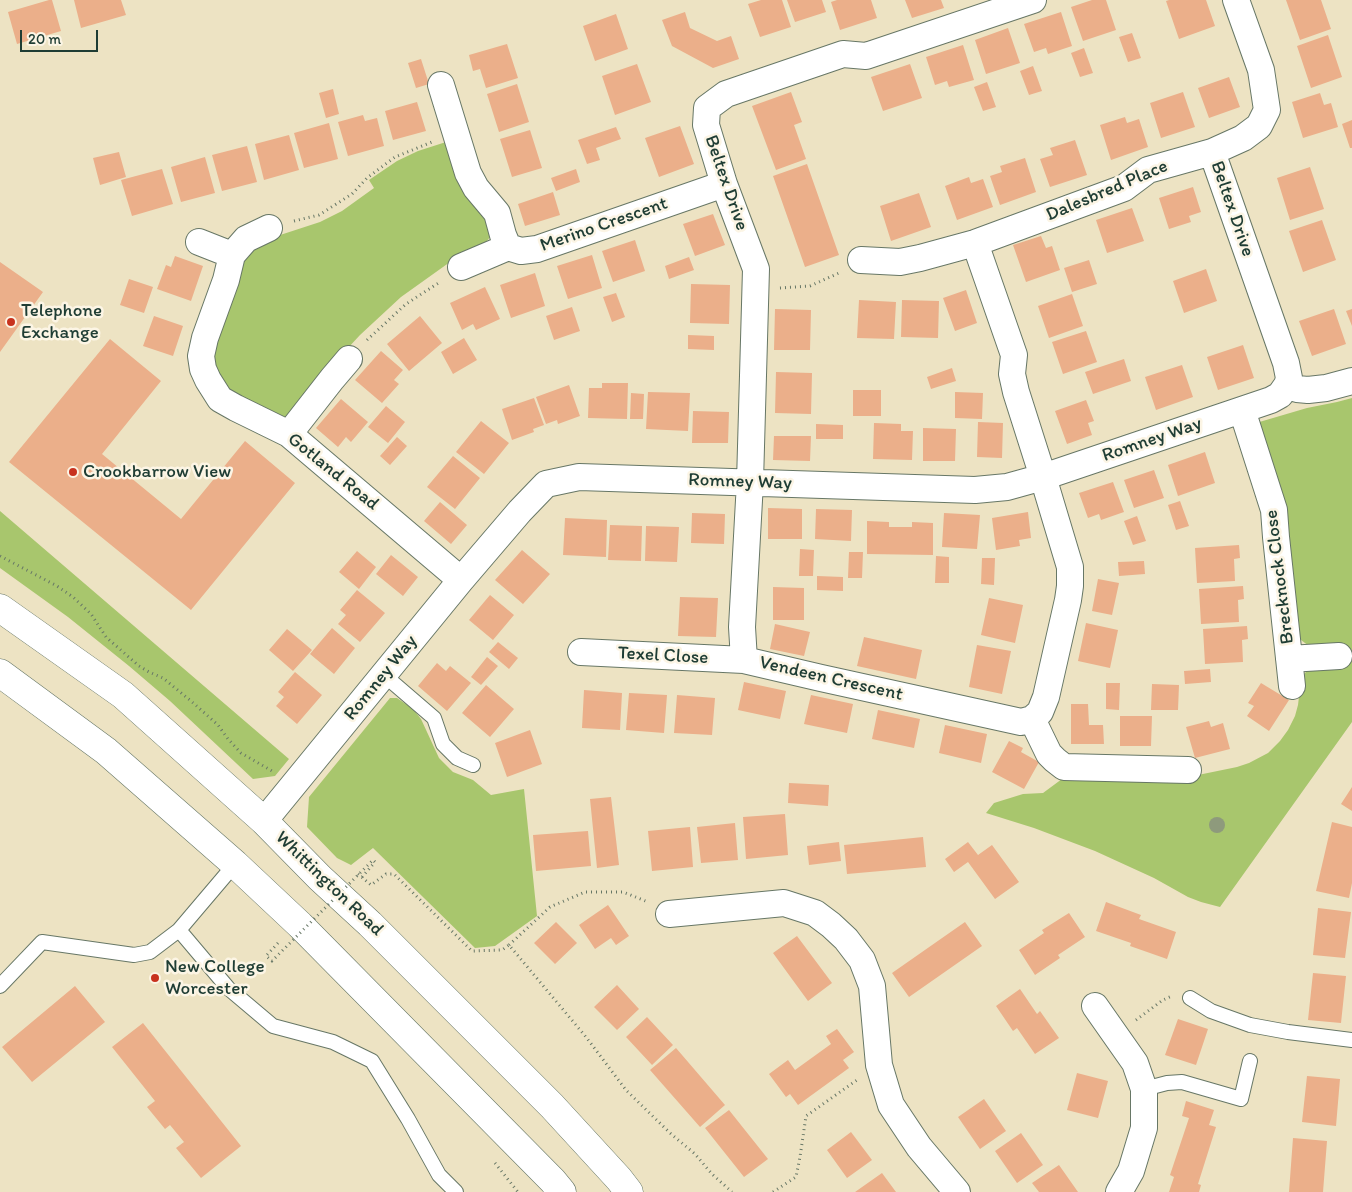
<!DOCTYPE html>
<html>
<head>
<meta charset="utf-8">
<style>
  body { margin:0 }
  #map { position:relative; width:1352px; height:1192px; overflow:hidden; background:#ede3c3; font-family:Itim,sans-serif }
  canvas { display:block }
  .scale { position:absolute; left:20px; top:30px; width:78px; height:22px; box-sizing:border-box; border:2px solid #1f3d34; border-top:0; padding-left:6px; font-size:15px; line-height:18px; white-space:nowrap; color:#1f3d34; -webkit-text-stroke:4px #fcf5e5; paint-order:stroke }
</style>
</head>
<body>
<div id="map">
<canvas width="1352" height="1192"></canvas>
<div class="scale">20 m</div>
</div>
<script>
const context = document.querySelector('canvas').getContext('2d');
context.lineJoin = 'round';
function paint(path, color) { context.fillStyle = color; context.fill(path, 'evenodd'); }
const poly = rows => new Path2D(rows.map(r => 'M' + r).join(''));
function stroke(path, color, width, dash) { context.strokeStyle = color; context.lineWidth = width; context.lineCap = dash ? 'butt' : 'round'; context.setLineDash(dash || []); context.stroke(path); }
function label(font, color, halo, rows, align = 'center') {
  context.font = font + ' Itim,sans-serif'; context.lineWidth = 5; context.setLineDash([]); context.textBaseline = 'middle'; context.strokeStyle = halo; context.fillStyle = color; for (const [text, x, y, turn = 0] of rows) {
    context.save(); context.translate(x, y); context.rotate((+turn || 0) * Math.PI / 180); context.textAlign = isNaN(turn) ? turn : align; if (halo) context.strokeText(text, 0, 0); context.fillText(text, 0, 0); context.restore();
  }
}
const green = poly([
  [446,142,491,225,490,237,484,245,457,257,401,297,360,335,323,375,290,421,232,395,212,362,215,339,242,265,248,253,271,238,320,222,342,211,374,188,369,180,397,161,418,151],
  [1352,398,1352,722,1220,907,1201,902,1188,897,1154,878,1095,851,1034,828,986,813,994,803,1023,794,1043,793,1066,776,1198,775,1237,767,1249,763,1268,753,1280,741,1288,730,1295,716,1298,705,1301,680,1305,673,1310,668,1309,646,1301,640,1297,633,1256,423,1307,408,1337,402],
  [0,511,289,759,275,776,253,779,170,701,129,666,68,617,0,568],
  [390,698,397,698,413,709,421,719,439,758,453,772,473,780,491,795,524,789,537,916,495,946,475,948,373,848,351,865,337,858,307,827,309,797]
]);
const building = poly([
  [49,0,52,0,61,31,17,44,8,12],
  [74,0,121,0,126,15,81,28],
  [761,0,782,0,791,27,760,37,748,4],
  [787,0,822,0,826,12,795,22],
  [837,0,871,0,877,18,840,30,831,2],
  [905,0,941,0,944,8,912,18],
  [1092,0,1106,0,1116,30,1083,41,1071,7],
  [1169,0,1206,0,1215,26,1179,39,1166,1],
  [1286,0,1321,0,1331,29,1300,40],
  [685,12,690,28,717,41,731,36,739,59,713,68,672,46,662,20],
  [1061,12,1072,46,1048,54,1046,48,1034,52,1024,24],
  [616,14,628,49,595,61,583,26],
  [1008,28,1020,63,986,74,975,40],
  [1132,33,1141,58,1128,62,1119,37],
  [1328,35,1342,77,1311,88,1297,46],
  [507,44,518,78,486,88,480,69,473,71,469,55],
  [963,45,974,80,949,87,947,81,935,85,926,57],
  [1084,48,1093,73,1080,77,1071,53],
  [421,59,429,84,416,88,408,63],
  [637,64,651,102,615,115,602,76],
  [910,64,922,98,883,111,871,77],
  [1033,66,1042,91,1029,95,1020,71],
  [1229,77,1240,107,1209,118,1198,88],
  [987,82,996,107,983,111,974,87],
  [517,84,529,122,499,132,487,94],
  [333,89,339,114,326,118,319,93],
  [791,92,802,122,794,125,806,159,776,170,752,106],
  [1183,92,1195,127,1161,138,1150,103],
  [1320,93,1324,105,1331,103,1338,127,1303,138,1292,102],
  [417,102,426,131,393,140,385,111],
  [363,115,365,121,377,118,384,146,348,156,338,122],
  [1125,117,1127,123,1139,119,1148,147,1111,160,1100,125],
  [1352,120,1352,148,1350,148,1342,124],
  [329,123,338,159,304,168,294,133],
  [680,126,694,164,659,177,645,138],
  [616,127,621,139,596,148,600,160,587,164,578,140],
  [530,130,542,168,512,177,500,139],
  [289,135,299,170,264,180,255,144],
  [1075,140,1087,175,1050,187,1040,159,1053,155,1050,148],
  [247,146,257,182,222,191,212,155],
  [119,152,126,177,100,185,93,158],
  [205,157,215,193,181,202,171,167],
  [1025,158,1036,192,1000,205,990,176,1002,172,1000,166],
  [807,164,839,255,805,267,773,176],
  [1310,167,1324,209,1290,220,1277,178],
  [162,169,173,204,132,216,121,180],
  [576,169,580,182,556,191,551,178],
  [969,177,971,183,983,179,993,207,957,220,945,186],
  [1193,187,1201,212,1189,216,1191,222,1169,229,1159,198],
  [553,192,560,215,525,226,518,204],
  [919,193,931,227,891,241,880,206],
  [1132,208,1144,241,1107,253,1096,220],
  [713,214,725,245,695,256,683,224],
  [1322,220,1336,260,1303,272,1289,231],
  [1041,236,1046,248,1052,246,1060,270,1026,282,1013,245],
  [635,240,645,271,613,282,602,251],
  [592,255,602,288,568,299,557,266],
  [175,256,203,266,191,301,157,289,166,265,171,267],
  [689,257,694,270,669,279,665,266],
  [1089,260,1097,284,1072,292,1064,268],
  [0,262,43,292,0,352],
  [1206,269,1217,301,1184,313,1173,281],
  [535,273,545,306,511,318,500,285],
  [129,279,153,287,144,313,120,305],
  [691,284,730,285,729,324,690,323],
  [485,287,500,319,476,330,473,324,462,330,450,303],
  [966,290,977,323,955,331,943,298],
  [616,293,625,317,612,322,603,297],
  [1072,294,1083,326,1049,338,1038,306],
  [859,300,896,302,894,339,857,338],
  [902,300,939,301,938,338,901,337],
  [572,307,580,331,554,340,546,316],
  [775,309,811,310,810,350,774,350],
  [1334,309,1346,344,1312,356,1299,321],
  [1352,309,1352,326,1346,311],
  [154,316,183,326,173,356,143,346],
  [420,316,442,343,409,371,387,344],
  [1086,331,1097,362,1063,374,1052,342],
  [688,335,714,336,714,350,688,349],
  [464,338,477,360,453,374,441,352],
  [110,339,161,381,102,454,181,519,245,441,295,483,191,610,9,462],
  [1243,345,1254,378,1218,390,1207,357],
  [381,351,403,370,394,380,399,384,382,403,355,380],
  [1124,359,1131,381,1093,394,1085,372],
  [1182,365,1193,397,1156,410,1145,377],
  [952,368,956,381,931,389,927,377],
  [776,372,812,373,811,414,775,413],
  [602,383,628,383,627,419,588,418,589,388,602,388],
  [569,385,580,416,558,424,557,420,546,424,536,397],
  [853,390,881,390,881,416,853,416],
  [648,392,690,393,688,431,646,429],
  [955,392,983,393,982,419,955,418],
  [631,393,644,394,643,419,630,419],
  [534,398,544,425,533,429,534,432,512,440,502,409],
  [341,399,368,422,351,442,346,437,338,447,316,428],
  [1086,400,1094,421,1088,423,1092,435,1067,444,1055,411],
  [386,406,405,422,388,443,368,427],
  [693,411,729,412,728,443,692,443],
  [481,421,509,443,484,474,456,452],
  [978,422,1003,423,1002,458,977,457],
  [874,423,901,424,901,431,913,431,912,460,873,459],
  [816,424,843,425,843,439,816,439],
  [923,428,956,429,955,461,923,461],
  [774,436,811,436,810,461,773,460],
  [397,437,407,446,390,465,380,456],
  [1205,452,1215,483,1178,496,1168,465],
  [453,456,480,478,455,509,427,487],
  [1154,470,1164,498,1134,508,1124,480],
  [1113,482,1124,512,1101,520,1099,514,1088,518,1079,493],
  [1180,501,1189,526,1176,530,1168,505],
  [440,502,467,525,451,544,424,521],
  [768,508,802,509,802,539,768,539],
  [816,509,852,510,851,541,815,539],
  [1028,512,1031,538,1019,540,1020,546,996,550,992,518],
  [692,513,725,514,724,544,691,543],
  [944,513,980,515,977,549,942,547],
  [1137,516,1146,541,1133,545,1124,521],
  [565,518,607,520,606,557,563,555],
  [867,521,889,522,889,527,912,527,912,522,933,523,933,555,867,554],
  [610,525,642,526,641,561,608,560],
  [646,526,679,527,677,562,645,561],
  [1239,545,1240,558,1234,559,1235,581,1197,583,1195,548],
  [800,549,814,550,813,576,799,576],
  [522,550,550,574,523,604,495,580],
  [357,551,376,567,359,589,339,572],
  [849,552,863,552,862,578,848,578],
  [391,555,418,577,403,596,376,574],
  [936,556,949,557,949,583,935,583],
  [982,558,995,558,994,585,981,584],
  [1144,561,1145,574,1119,576,1118,562],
  [817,576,843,577,843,591,817,590],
  [1098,579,1119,583,1112,615,1092,611],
  [1243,586,1244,599,1238,600,1239,622,1201,624,1199,589],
  [773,587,804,588,804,620,773,620],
  [357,590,385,613,360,642,338,624,346,615,340,610],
  [490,595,514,615,493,640,469,620],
  [680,597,718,598,716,637,678,636],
  [989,598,1023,605,1015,643,981,635],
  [1086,623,1118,630,1110,668,1078,661],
  [775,624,810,632,804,656,770,649],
  [1247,626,1248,639,1242,640,1243,662,1205,664,1203,629],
  [332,628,355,648,334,674,310,654],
  [287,629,312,650,293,671,269,650],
  [864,637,922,650,916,679,857,666],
  [498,642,518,658,509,669,489,652],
  [977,645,1011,651,1002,694,969,687],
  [487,657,498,666,481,685,471,677],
  [437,663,446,671,450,666,471,683,447,711,418,686],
  [1210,669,1211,682,1185,684,1184,671],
  [295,672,322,695,297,724,276,706,284,697,278,692],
  [744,682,786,691,780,719,738,710],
  [1106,683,1120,683,1119,710,1106,709],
  [1261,683,1289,700,1269,731,1247,716,1254,706,1248,703],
  [1152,684,1179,685,1178,710,1151,710],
  [486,685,514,709,490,737,462,713],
  [584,690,622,693,620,730,582,728],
  [629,693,667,695,664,733,626,730],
  [677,695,715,698,712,735,674,733],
  [811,695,853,704,847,733,804,724],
  [1071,704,1088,704,1089,725,1103,725,1104,744,1071,744],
  [878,710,920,719,914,748,872,739],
  [1120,716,1152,716,1151,746,1120,746],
  [1209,721,1211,727,1223,723,1230,749,1195,758,1186,727],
  [945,725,987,734,981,763,939,753],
  [530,730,542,764,507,777,495,743],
  [1009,741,1023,748,1021,752,1039,762,1024,789,992,772],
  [789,783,829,785,828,806,788,803],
  [1352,787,1352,811,1341,804],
  [611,797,619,865,597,868,590,799],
  [785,814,788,855,746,859,743,817],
  [1332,822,1352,827,1352,883,1349,898,1316,891],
  [735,823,738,860,701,863,697,827],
  [690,827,693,867,652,871,648,831],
  [588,831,591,866,536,871,533,835],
  [923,837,926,867,847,874,844,845],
  [839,842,841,861,809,865,807,846],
  [968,842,978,855,992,845,1019,882,995,899,968,862,954,872,945,859],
  [1106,902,1141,915,1139,919,1176,932,1167,959,1130,946,1131,943,1096,931],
  [608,905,629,936,616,945,611,938,595,949,579,925],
  [1318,908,1351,912,1345,958,1313,955],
  [1069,913,1085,937,1058,955,1060,958,1035,975,1019,950,1044,933,1042,930],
  [556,922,577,943,555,964,534,943],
  [965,922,982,946,909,997,892,973],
  [797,936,832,983,808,1001,773,953],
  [1313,973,1346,976,1341,1023,1308,1020],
  [617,985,639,1009,617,1030,594,1007],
  [75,986,105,1022,32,1082,2,1047],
  [1020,989,1037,1014,1040,1011,1059,1038,1035,1054,1017,1028,1013,1031,996,1006],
  [647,1017,673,1045,652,1065,626,1037],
  [1178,1019,1208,1029,1196,1065,1165,1055],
  [143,1023,241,1146,201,1178,176,1148,184,1142,170,1125,165,1129,147,1107,155,1101,112,1047],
  [837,1029,854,1052,843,1060,849,1068,798,1105,790,1094,786,1097,769,1074,788,1060,795,1070,831,1044,826,1036],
  [676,1048,725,1105,700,1127,650,1070],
  [1077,1073,1108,1081,1098,1118,1067,1110],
  [1307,1076,1340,1079,1336,1126,1302,1122],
  [984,1099,1006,1131,980,1149,958,1117],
  [1186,1101,1214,1110,1209,1125,1216,1127,1198,1184,1201,1185,1199,1192,1169,1192,1174,1177,1170,1175,1189,1118,1182,1116],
  [729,1110,768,1159,744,1177,705,1128],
  [851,1132,872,1160,847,1178,827,1150],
  [1021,1133,1043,1165,1017,1183,995,1151],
  [1293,1138,1327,1141,1323,1192,1289,1192],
  [1059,1165,1078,1192,1039,1192,1032,1183],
  [882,1173,896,1192,855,1192]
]);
const path = poly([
  [294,221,319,215,352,194,367,178,395,157,432,142],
  [780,288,810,286,839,273],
  [367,340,406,304,440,282],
  [0,556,57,586,73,597,91,614,106,637,139,666,149,672,163,678,191,701,218,725,228,739,241,753,272,771],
  [358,874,371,885,386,874,394,874,472,951,502,950,509,945,586,1037,626,1090,670,1133,695,1154,712,1174,732,1192],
  [509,945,550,907,585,892,623,892,648,902],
  [1136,1020,1163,1000,1172,996],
  [495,1163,518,1192],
  [773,1192,796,1177,800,1157,806,1116,857,1080]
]);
const lane = poly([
  [384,675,434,718,443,744,457,758,473,765],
  [235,864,179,930,228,988,273,1026,333,1042,372,1061,408,1119,439,1175,456,1192],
  [0,986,42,942,134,955,150,952,179,930],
  [1190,998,1211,1011,1250,1025,1288,1032,1352,1040],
  [1144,1089,1167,1083,1182,1082,1241,1099,1250,1061]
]);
const street = poly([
  [1236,0,1261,70,1267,110,1259,126,1243,138,1212,152,1286,363,1289,378,1287,385],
  [441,85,468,173,476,188,497,213,503,235,508,247,521,251,537,249,724,184],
  [269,228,246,239,232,255,226,280,205,338,201,356,203,369,208,380,220,399,236,408,289,434,461,580],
  [199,242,232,255],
  [975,243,1014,355,1012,374,1016,392,1043,477,1070,567,1070,586,1068,600,1046,697,1040,712,1032,719,1021,722,821,678,744,660,742,627,750,482,756,269,724,184,706,125,707,108,726,94,843,54,866,56,1033,0],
  [861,260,900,262,920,258,975,243,1124,188,1148,170,1212,152],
  [461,267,508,247],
  [1242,410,1274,510,1276,537,1292,686],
  [289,434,332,379,349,359],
  [581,652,744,660],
  [1289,659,1339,656],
  [1032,719,1049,754,1055,760,1064,767,1188,770],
  [264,821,461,580,520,511,546,484,579,477,975,490,1007,487,1043,477,1271,400,1280,395,1287,385,1297,389,1308,390,1326,388,1352,381],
  [669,914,784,903,815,913,831,925,846,939,862,960,872,986,879,1065,891,1105,919,1147,957,1192],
  [1095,1006,1135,1063,1144,1089,1144,1128,1131,1171,1119,1192]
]);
const primary = poly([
  [0,608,123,695,264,821,320,878,370,924,552,1106,619,1179,629,1192],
  [0,673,106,751,235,864,300,925,553,1181,562,1192]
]);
const pathBridge = poly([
  [278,943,266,956,272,961,373,860,375,862,362,877]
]);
const trees = [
  [1217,825]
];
const markers = [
  [11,322,5,"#c8321e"],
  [73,472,5,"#c8321e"],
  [155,978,5,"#c8321e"]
];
const streetNames = [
  ["Beltex Drive",726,183,71],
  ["Dalesbred Place",1107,191,-23],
  ["Beltex Drive",1232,209,71],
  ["Merino Crescent",604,225,-19],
  ["Romney Way",1152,440,-19],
  ["Gotland Road",333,472,39],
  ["Romney Way",740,482,2],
  ["Brecknock Close",1280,577,-97],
  ["Texel Close",663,656,3],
  ["Romney Way",381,678,-51],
  ["Vendeen Crescent",831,679,13],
  ["Whittington Road",329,884,44]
];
const poiNames = [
  ["Telephone",21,311],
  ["Exchange",21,333],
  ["Crookbarrow View",83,472],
  ["New College",165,967],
  ["Worcester",165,989]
];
paint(green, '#a8c66d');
paint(building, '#ebaf8a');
stroke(lane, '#677766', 16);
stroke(street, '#677766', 28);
stroke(primary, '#677766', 29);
stroke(path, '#677766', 3, [1, 4]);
stroke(lane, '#fff', 14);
stroke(street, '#fff', 26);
stroke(primary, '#fff', 28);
stroke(pathBridge, '#677766', 3, [1, 4]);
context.fillStyle = '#8e9a7c';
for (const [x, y] of trees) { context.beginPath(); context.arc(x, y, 8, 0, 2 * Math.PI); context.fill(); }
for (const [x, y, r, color] of markers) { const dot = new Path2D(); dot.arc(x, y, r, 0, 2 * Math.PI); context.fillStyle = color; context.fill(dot); stroke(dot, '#fcf5e5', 2); }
label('19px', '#1f3d34', '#fcf5e5', streetNames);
label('19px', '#1f3d34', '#fcf5e5', poiNames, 'left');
</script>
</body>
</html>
